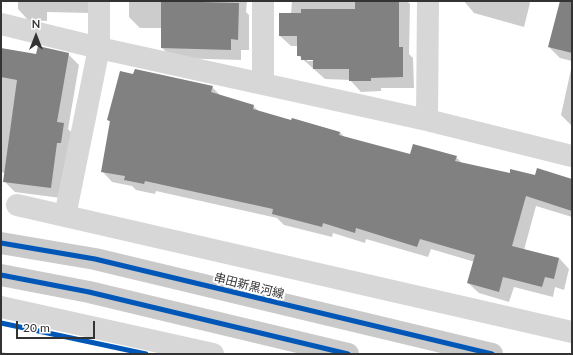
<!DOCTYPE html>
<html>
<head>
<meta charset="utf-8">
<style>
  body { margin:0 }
  #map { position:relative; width:573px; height:355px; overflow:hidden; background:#fff; font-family:Lato,sans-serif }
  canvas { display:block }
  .frame { position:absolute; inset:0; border:2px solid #333; pointer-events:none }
  .north { position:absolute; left:16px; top:16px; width:40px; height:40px; -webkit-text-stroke:3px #fff; paint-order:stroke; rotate:0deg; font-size:11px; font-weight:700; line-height:16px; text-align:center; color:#333 }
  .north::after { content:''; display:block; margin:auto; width:14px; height:18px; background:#333; clip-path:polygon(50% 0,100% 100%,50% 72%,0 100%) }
  .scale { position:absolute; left:16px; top:321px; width:79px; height:18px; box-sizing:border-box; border:2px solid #333; border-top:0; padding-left:5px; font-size:12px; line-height:14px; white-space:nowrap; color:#333; -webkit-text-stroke:3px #fff; paint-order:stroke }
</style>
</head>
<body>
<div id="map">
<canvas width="573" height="355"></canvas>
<div class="frame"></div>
<div class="north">N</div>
<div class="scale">20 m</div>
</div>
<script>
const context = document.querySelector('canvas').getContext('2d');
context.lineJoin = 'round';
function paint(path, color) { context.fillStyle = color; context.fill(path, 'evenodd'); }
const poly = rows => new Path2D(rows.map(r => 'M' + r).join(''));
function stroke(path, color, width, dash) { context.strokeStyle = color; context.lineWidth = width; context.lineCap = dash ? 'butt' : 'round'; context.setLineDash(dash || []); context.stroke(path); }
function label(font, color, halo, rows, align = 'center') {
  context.font = font + ' Lato,"Noto Sans JP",sans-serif'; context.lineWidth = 4; context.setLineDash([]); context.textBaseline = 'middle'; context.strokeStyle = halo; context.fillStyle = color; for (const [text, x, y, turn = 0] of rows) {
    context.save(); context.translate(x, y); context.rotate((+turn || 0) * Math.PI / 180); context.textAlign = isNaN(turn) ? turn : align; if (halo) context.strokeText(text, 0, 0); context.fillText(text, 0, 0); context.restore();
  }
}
const shadow = poly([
  [18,1,91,1,90,13,47,12,47,21,28,20,18,9],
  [129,1,247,1,246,12,249,15,249,50,241,50,241,60,173,58,162,48,162,28,140,28,129,17],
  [292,1,407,1,410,4,409,54,413,58,414,88,381,88,381,91,361,92,350,80,325,79,298,55,298,46,291,46,280,36,291,14],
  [307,59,318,59,318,61,307,61],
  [464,1,528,1,530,3,524,27,474,13],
  [572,9,572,61,560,58,549,47],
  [1,49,37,55,68,54,79,65,68,129,74,135,61,198,15,192,4,181,5,173,1,172],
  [572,65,572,126,561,115],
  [134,75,212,87,222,97,253,106,260,112,292,121,293,119,340,132,345,138,411,155,456,157,462,163,510,174,572,180,572,217,536,206,524,250,559,258,569,269,564,290,555,287,553,297,514,287,509,302,479,293,468,283,475,262,431,249,428,257,366,239,365,243,333,233,332,237,284,225,277,218,156,191,155,194,136,190,132,186,112,182,102,171,111,123,108,120],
  [1,352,13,354,1,354]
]);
const building = poly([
  [161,1,239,3,238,40,231,39,231,50,161,48],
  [355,1,399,1,399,47,403,47,403,77,371,78,371,81,349,81,349,69,313,69,313,60,301,60,301,56,297,56,297,36,279,36,279,13,301,13,301,9,355,9],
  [560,1,572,1,572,53,548,47],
  [38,46,69,53,57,122,64,123,61,143,57,143,51,188,3,182,17,80,1,77,1,48,36,54],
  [135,69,213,86,211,92,254,105,253,109,291,120,292,118,340,132,339,135,410,154,413,144,457,156,455,161,510,173,510,169,535,175,537,168,572,179,572,211,526,196,512,246,559,258,554,279,545,277,542,287,503,277,499,292,467,283,475,255,420,239,417,247,356,228,355,233,323,223,322,227,272,214,273,209,145,181,144,184,124,180,125,176,101,172,110,121,107,120,120,71,133,74]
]);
const minor = poly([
  [263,1,263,83],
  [1,24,99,48,427,120,572,156],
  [427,120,428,1],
  [17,205,572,332],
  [65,216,99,48,99,1],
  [1,307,213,354]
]);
const major = poly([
  [1,243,95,259,492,354],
  [1,275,89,292,348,354]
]);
const cycleway = poly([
  [1,243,95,259,492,354],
  [1,275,89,292,348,354],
  [1,323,146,354]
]);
const streetNames = [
  ["串田新黒河線",249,286,14]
];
paint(shadow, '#0003');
paint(building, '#818181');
stroke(minor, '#d7d7d7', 22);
stroke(major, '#cacaca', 22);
stroke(cycleway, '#0057b8', 5);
label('12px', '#333', '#fff', streetNames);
</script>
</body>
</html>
